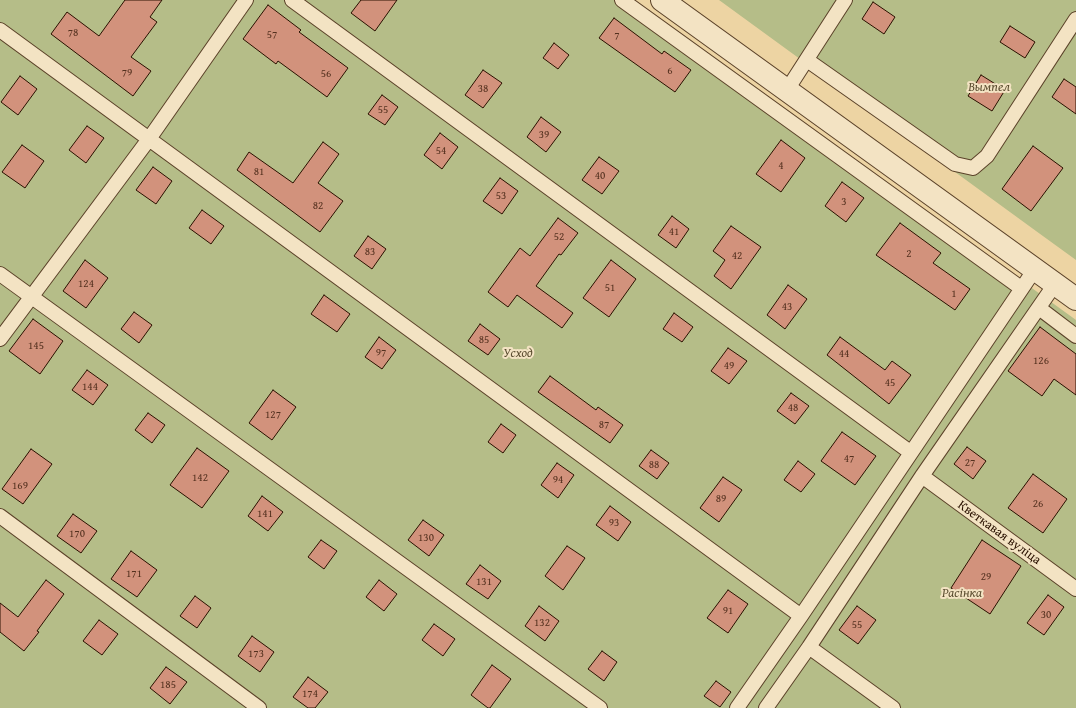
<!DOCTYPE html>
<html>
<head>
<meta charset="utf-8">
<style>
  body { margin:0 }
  canvas { display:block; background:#edd4a3 }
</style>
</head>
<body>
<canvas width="1076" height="708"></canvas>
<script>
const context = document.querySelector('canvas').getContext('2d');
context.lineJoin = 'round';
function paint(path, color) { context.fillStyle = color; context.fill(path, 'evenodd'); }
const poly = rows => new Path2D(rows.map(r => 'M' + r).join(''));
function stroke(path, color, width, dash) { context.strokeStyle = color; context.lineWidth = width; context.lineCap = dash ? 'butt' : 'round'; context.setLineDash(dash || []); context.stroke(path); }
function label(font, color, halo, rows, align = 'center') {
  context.font = font + ' "Gentium Book Plus",serif'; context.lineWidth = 4; context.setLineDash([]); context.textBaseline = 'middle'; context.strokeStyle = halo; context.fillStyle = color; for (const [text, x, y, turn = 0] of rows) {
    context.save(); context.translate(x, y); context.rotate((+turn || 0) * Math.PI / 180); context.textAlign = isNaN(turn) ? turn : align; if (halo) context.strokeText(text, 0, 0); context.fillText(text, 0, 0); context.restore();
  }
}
const green = poly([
  [0,0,634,0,1076,320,1076,708,0,708],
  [719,0,1076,0,1076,260,1036,231]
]);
const building = poly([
  [125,0,162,0,150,17,157,22,131,57,151,71,133,96,51,34,67,12,99,36,125,0],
  [361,0,397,0,375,31,351,13,361,0],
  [873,2,895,17,884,34,862,19,873,2],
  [268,5,301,30,299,32,348,68,327,97,278,61,276,64,243,39,268,5],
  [614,18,662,54,664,51,691,70,675,92,599,38,614,18],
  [1010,26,1035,42,1025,58,1000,42,1010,26],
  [554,43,569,55,558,69,543,58,554,43],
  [483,70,502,83,483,108,465,95,483,70],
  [981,75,1005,90,992,111,968,96,981,75],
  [20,76,37,89,18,115,1,102,20,76],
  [1064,79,1076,87,1076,114,1052,97,1064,79],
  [382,95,398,107,385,125,368,114,382,95],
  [541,117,561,132,546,152,527,137,541,117],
  [87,126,104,138,86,163,69,150,87,126],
  [440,133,458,147,442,169,424,155,440,133],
  [781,140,805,158,781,192,756,174,781,140],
  [323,142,339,154,318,183,343,201,320,232,237,170,249,152,293,183,323,142],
  [22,145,44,161,25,188,2,172,22,145],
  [1033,146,1063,168,1031,211,1002,189,1033,146],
  [599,157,619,171,602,194,582,180,599,157],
  [153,167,172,181,156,204,136,190,153,167],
  [500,178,518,191,502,214,483,201,500,178],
  [842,182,864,198,846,222,825,206,842,182],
  [202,210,224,226,211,244,189,228,202,210],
  [672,216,689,229,676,248,658,235,672,216],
  [558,218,578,233,561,255,559,254,536,286,573,313,562,328,517,295,508,307,488,292,520,248,530,256,558,218],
  [900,223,941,253,933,263,970,289,955,310,876,255,900,223],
  [731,226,761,247,731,289,714,276,725,260,713,251,731,226],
  [368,236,386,249,372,269,354,256,368,236],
  [85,260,108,278,86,308,63,291,85,260],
  [611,260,636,279,609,317,583,298,611,260],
  [788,285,807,299,785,329,767,315,788,285],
  [324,295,350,314,337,332,311,314,324,295],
  [134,312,152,325,139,343,121,329,134,312],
  [674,313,693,327,682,342,663,329,674,313],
  [33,319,63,341,40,374,9,351,33,319],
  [480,324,500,339,488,355,468,341,480,324],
  [1040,327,1076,354,1076,395,1054,379,1042,396,1008,371,1040,327],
  [379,337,396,350,382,369,365,357,379,337],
  [840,337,885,370,892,361,911,375,889,404,827,355,840,337],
  [728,348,747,361,729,384,711,371,728,348],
  [87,370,108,385,93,405,72,390,87,370],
  [550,376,596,410,598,407,623,425,610,443,538,392,550,376],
  [273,390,296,407,272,440,249,423,273,390],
  [791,393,809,406,795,424,777,411,791,393],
  [148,413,165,425,152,443,135,430,148,413],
  [501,424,516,435,503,453,488,442,501,424],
  [842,432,876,456,855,485,821,461,842,432],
  [967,447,986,461,973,479,954,464,967,447],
  [197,448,229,471,202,508,170,485,197,448],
  [31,449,52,464,23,504,2,489,31,449],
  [651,450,669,463,657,479,639,466,651,450],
  [798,461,815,474,801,492,784,480,798,461],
  [557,463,574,475,558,498,541,485,557,463],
  [1033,474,1067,499,1043,533,1008,508,1033,474],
  [723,477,742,490,719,522,700,508,723,477],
  [262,496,283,512,268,531,248,516,262,496],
  [610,506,631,522,618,541,596,525,610,506],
  [73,514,97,531,81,553,57,536,73,514],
  [423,520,444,535,429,556,408,540,423,520],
  [321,540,337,551,324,569,308,557,321,540],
  [982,540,1021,566,990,614,951,588,982,540],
  [567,546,585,558,563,590,545,576,567,546],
  [131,551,157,570,137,597,111,579,131,551],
  [480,565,501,581,488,599,466,584,480,565],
  [46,580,64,594,37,631,39,632,24,651,0,632,0,603,18,617,46,580],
  [379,580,397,594,384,611,366,597,379,580],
  [728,590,748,604,728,633,707,618,728,590],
  [1048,595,1064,607,1044,635,1027,623,1048,595],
  [195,596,211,608,197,628,180,616,195,596],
  [539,606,559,621,545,641,525,626,539,606],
  [857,606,876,620,858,644,839,630,857,606],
  [99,620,118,634,102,655,83,641,99,620],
  [434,624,455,639,443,656,422,640,434,624],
  [252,636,274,652,260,672,238,656,252,636],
  [602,651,617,662,604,681,588,669,602,651],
  [492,665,511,679,490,708,488,708,471,695,492,665],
  [166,667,187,682,170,704,150,688,166,667],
  [308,677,328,692,315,708,308,708,293,697,308,677],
  [716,681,731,692,720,707,704,696,716,681]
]);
const service = poly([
  [292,0,910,452],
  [622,0,1021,288],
  [0,30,801,616],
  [807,60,955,164,973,168,987,156,1076,19],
  [787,90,845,0],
  [0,274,600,708],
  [1039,308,1076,336],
  [0,339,149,139,246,0],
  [922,476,1076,589],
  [0,516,259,708],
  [809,647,893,708],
  [737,708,801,616,1035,269],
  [766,708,809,647,922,476,1055,284]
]);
const minor = poly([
  [662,0,1076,299]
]);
const numberNames = [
  ["78",73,33],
  ["57",272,35],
  ["7",617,36],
  ["6",670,71],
  ["79",127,73],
  ["56",326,74],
  ["38",483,89],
  ["55",383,110],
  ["39",544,135],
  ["54",441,151],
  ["4",781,166],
  ["81",259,172],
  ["40",600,176],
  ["53",501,196],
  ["3",844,202],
  ["82",318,206],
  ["41",674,232],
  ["52",559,237],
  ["83",370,252],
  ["2",909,254],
  ["42",737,256],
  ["124",86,284],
  ["51",610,288],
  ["1",954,294],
  ["43",787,307],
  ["85",484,340],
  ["145",36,346],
  ["97",381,353],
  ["44",844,354],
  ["126",1041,361],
  ["49",729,366],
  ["45",890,383],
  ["144",90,387],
  ["48",793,408],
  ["127",273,415],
  ["87",604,425],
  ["47",849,459],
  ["27",970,463],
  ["88",654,465],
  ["142",200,478],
  ["94",558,480],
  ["169",20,486],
  ["89",721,499],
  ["26",1038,504],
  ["141",265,514],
  ["93",614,523],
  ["170",77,534],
  ["130",426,538],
  ["171",134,574],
  ["29",986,577],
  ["131",484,582],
  ["91",728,611],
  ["30",1046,615],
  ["132",542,623],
  ["55",857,625],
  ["173",256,654],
  ["185",168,685],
  ["174",310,694]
];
const parkNames = [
  ["Вымпел",989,88],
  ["Усход",518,354],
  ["Расінка",962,594]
];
const streetNames = [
  ["Кветкавая вуліца",999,533,36]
];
paint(green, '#b5bd88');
paint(building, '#d2927c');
stroke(building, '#2a1100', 1);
stroke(service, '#5b4229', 16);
stroke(minor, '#5b4229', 24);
stroke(service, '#f3e3c3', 14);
stroke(minor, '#f3e3c3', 22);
label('11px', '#54311f', null, numberNames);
label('italic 13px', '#5b4d30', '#f3e3c3', parkNames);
label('13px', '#2a1100', '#f3e3c3', streetNames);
</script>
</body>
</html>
